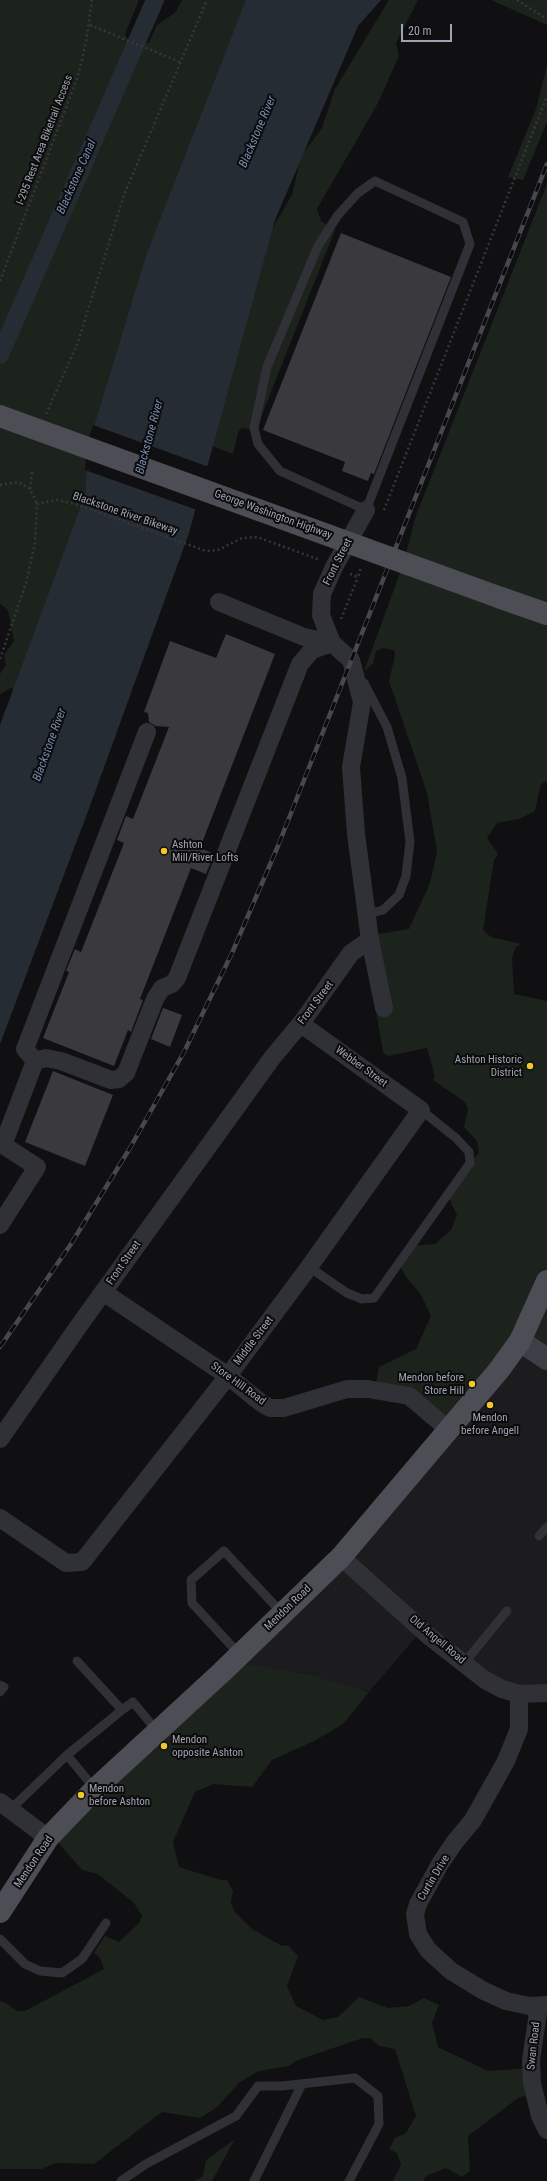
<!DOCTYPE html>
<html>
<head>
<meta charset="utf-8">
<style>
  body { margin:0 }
  #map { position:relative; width:547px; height:2181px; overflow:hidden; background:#100f11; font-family:"Roboto Condensed",sans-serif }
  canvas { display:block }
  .scale { position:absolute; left:401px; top:24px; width:51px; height:18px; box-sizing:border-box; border:2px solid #a0a3b2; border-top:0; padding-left:5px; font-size:12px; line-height:14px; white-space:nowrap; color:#a0a3b2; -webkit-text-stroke:3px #0b0b0c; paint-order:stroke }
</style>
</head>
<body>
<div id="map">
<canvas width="547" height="2181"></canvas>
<div class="scale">20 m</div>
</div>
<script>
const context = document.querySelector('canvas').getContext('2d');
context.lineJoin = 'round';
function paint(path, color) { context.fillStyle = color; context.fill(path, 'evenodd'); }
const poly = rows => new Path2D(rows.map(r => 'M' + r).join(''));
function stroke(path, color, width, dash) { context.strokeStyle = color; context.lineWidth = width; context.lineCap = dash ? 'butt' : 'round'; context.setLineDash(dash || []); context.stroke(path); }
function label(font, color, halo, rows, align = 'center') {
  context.font = font + ' "Roboto Condensed",sans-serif'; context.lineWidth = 4; context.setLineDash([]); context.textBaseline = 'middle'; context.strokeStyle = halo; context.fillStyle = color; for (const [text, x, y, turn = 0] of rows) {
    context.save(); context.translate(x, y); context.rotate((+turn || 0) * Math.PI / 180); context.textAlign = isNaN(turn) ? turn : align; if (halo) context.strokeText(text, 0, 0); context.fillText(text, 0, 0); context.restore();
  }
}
const built = poly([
  [518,1334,547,1360,547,1692,519,1693,422,1630,369,1692,313,1675,240,1664,344,1554]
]);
const green = poly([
  [0,0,139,0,125,34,133,50,149,42,157,25,176,12,182,0,249,0,104,446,21,692,11,688,0,694,0,674,6,665,4,655,14,641,8,610,0,604],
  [389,0,418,0,396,43,399,56,378,103,317,209,321,221,335,230,256,430,242,428,238,432,233,454,209,445,262,246,292,195,301,156,322,128,335,89],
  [491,0,547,0,547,25],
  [547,65,547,122,523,180,508,177,536,109],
  [547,184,547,781,541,784,535,811,519,819,497,823,487,838,498,854,494,860,483,930,491,937,521,944,516,947,512,957,514,994,547,1001,547,1360,525,1338,440,1436,428,1421,404,1404,374,1393,379,1367,416,1349,431,1316,420,1293,406,1277,398,1262,410,1246,435,1244,451,1230,457,1215,448,1196,479,1152,477,1141,464,1127,468,1109,465,1102,433,1080,435,1076,427,1048,388,1056,383,1052,367,959,365,936,409,929,430,883,437,851,427,793,389,681,395,655,394,650,383,648,376,651,373,664,364,671,404,562,415,518],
  [232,1662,313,1675,369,1692,343,1724,314,1741,272,1760,252,1787,213,1784,195,1792,173,1842,179,1867,220,1880,227,1880,233,1891,231,1902,234,1911,252,1929,282,1946,288,1945,298,1956,287,1986,296,2006,323,2020,338,2017,359,1997,388,2008,409,2006,424,1998,439,2005,432,2023,438,2047,488,2071,531,2068,532,2093,518,2098,468,2136,470,2171,462,2177,446,2168,426,2176,423,2181,393,2181,401,2165,397,2153,389,2149,395,2138,406,2133,416,2116,395,2049,379,2046,370,2038,363,2038,298,2060,289,2066,259,2071,240,2082,216,2108,200,2118,162,2112,94,2164,56,2163,41,2169,0,2169,0,2001,6,2003,17,2011,25,2011,104,1969,100,1958,94,1953,105,1936,119,1942,139,1923,142,1916,134,1903,98,1874,82,1870,56,1840],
  [235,2139,212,2181,194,2181,203,2176,206,2160]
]);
const water = poly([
  [246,0,381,0,358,26,275,220,189,533,90,806,0,1044,0,725,85,495,89,443,147,253]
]);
const pier = poly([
  [93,425,209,467,197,510,85,470,87,443]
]);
const canal = poly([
  [0,355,155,0]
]);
const building = poly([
  [341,233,451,277,374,474,371,473,368,481,342,471,345,462,263,430],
  [226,634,275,654,200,848,214,854,206,874,191,868,140,999,143,1000,131,1032,128,1030,114,1066,43,1038,69,972,66,971,75,949,81,952,124,843,117,840,126,816,133,819,169,727,156,726,149,722,148,713,144,712,170,641,216,658],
  [163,1008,182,1015,170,1047,151,1039],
  [53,1071,113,1095,85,1166,25,1142]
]);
const path = poly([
  [517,0,547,19],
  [90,25,180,62],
  [0,281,78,76,86,42,92,0],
  [46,414,78,342,124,195,207,0],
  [0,485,18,482,30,489,37,504],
  [30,489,32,472],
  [384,510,547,96],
  [350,574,358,577,361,567],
  [341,619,358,577],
  [0,659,26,583,35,543,37,504,57,500,78,505,206,551,218,550,242,538,257,537,320,560]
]);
const lane = poly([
  [375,181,463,222,470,244,366,510,280,471,258,444,254,428,267,367,318,246,338,215,358,193,375,181],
  [364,683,387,727,402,778,410,842,406,876,399,895,383,910,365,915],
  [309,1267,347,1293,362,1299,374,1298,470,1163,469,1152,456,1138,421,1110],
  [539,1536,547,1527],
  [240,1655,192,1603,191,1580,224,1551,282,1613],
  [464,1663,507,1611],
  [0,1685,4,1687,0,1692],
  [122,1710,133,1702,157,1731],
  [67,1755,122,1710,77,1661],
  [11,1809,67,1755,95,1789],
  [0,1939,25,1964,40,1971,62,1973,82,1959,106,1923],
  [121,2181,146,2164,236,2116,258,2086,282,2086,355,2078,378,2096,379,2124,349,2181],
  [254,2181,302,2084]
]);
const street = poly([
  [219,602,304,637,332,643],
  [370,940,384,1008],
  [35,1061,25,1049,147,732],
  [0,1225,37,1167,3,1145,35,1061,46,1058,61,1061,111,1080,119,1079,126,1073,155,999,162,988,172,984,177,978,300,664,312,650,332,643],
  [103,1292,228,1376,260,1402,270,1408,284,1408,347,1389,368,1389,409,1396,449,1430],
  [0,1439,78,1327,272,1058,302,1022,351,953,370,940,356,834,351,767,362,702,351,660,332,643,321,615,322,594,334,567,366,510],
  [0,1518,66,1563,82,1562,228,1376,309,1267,421,1110,301,1024],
  [341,1557,430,1637,485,1680,502,1689,519,1694,547,1693],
  [519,1694,519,1729,506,1761,473,1820,454,1843,440,1864,418,1904,415,1914,418,1934,428,1950,451,1971,484,1991,506,2001,529,2006,547,2005],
  [0,1802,48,1838],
  [539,2006,531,2060,532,2083,540,2116,547,2130]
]);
const secondary = poly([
  [520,1341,547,1359]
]);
const primary = poly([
  [501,598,547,614],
  [0,1912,48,1838,95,1789,222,1672,341,1557,499,1370,520,1341,547,1281]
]);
const rail = poly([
  [0,1347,71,1244,130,1148,184,1052,232,953,278,846,547,164]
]);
const primaryBridge = poly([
  [0,416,501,598]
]);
const markers = [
  [164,851,4,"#f2c827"],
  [530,1066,4,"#f2c827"],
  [472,1384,4,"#f2c827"],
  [490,1405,4,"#f2c827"],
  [164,1746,4,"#f2c827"],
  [81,1795,4,"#f2c827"]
];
const streetNames = [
  ["I-295 Rest Area Biketrail Access",45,140,-69],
  ["Blackstone River Bikeway",125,514,19],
  ["George Washington Highway",273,515,20],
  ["Front Street",338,562,-63],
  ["Front Street",316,1003,-53],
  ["Webber Street",361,1067,36],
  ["Front Street",124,1263,-55],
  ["Middle Street",254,1341,-53],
  ["Store Hill Road",238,1384,36],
  ["Mendon Road",288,1608,-44],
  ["Old Angell Road",437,1640,40],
  ["Mendon Road",34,1862,-56],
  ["Curtin Drive",434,1878,-59],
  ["Swan Road",534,2046,-84]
];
const poiNames = [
  ["Ashton",172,845],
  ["Mill/River Lofts",172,858],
  ["Ashton Historic",522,1060,"right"],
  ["District",522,1073,"right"],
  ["Mendon before",464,1378,"right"],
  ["Store Hill",464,1391,"right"],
  ["Mendon",490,1418,"center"],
  ["before Angell",490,1431,"center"],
  ["Mendon",172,1740],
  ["opposite Ashton",172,1753],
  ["Mendon",89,1789],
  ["before Ashton",89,1802]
];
const waterNames = [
  ["Blackstone River",258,132,-67],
  ["Blackstone Canal",77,177,-66],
  ["Blackstone River",150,437,-75],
  ["Blackstone River",50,745,-70]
];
paint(built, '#1c1b1e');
paint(green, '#1c231d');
paint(water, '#262c34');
paint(pier, '#100f11');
stroke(canal, '#262c34', 18);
paint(building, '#3a393e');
stroke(path, '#36373d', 2.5, [2, 3]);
stroke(lane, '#303136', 9);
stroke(street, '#303136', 18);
stroke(secondary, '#3e3f46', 22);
stroke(primary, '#4c4d55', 22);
stroke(rail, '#47484f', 4.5);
stroke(rail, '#0b0b0c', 3, [9]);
stroke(primaryBridge, '#4c4d55', 22);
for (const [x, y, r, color] of markers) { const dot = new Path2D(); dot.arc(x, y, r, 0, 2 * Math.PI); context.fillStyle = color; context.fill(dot); stroke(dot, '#0b0b0c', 1.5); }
label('11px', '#a0a3b2', '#0b0b0c', streetNames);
label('11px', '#a0a3b2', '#0b0b0c', poiNames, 'left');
label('italic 12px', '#768dae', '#0b0b0c', waterNames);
</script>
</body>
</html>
